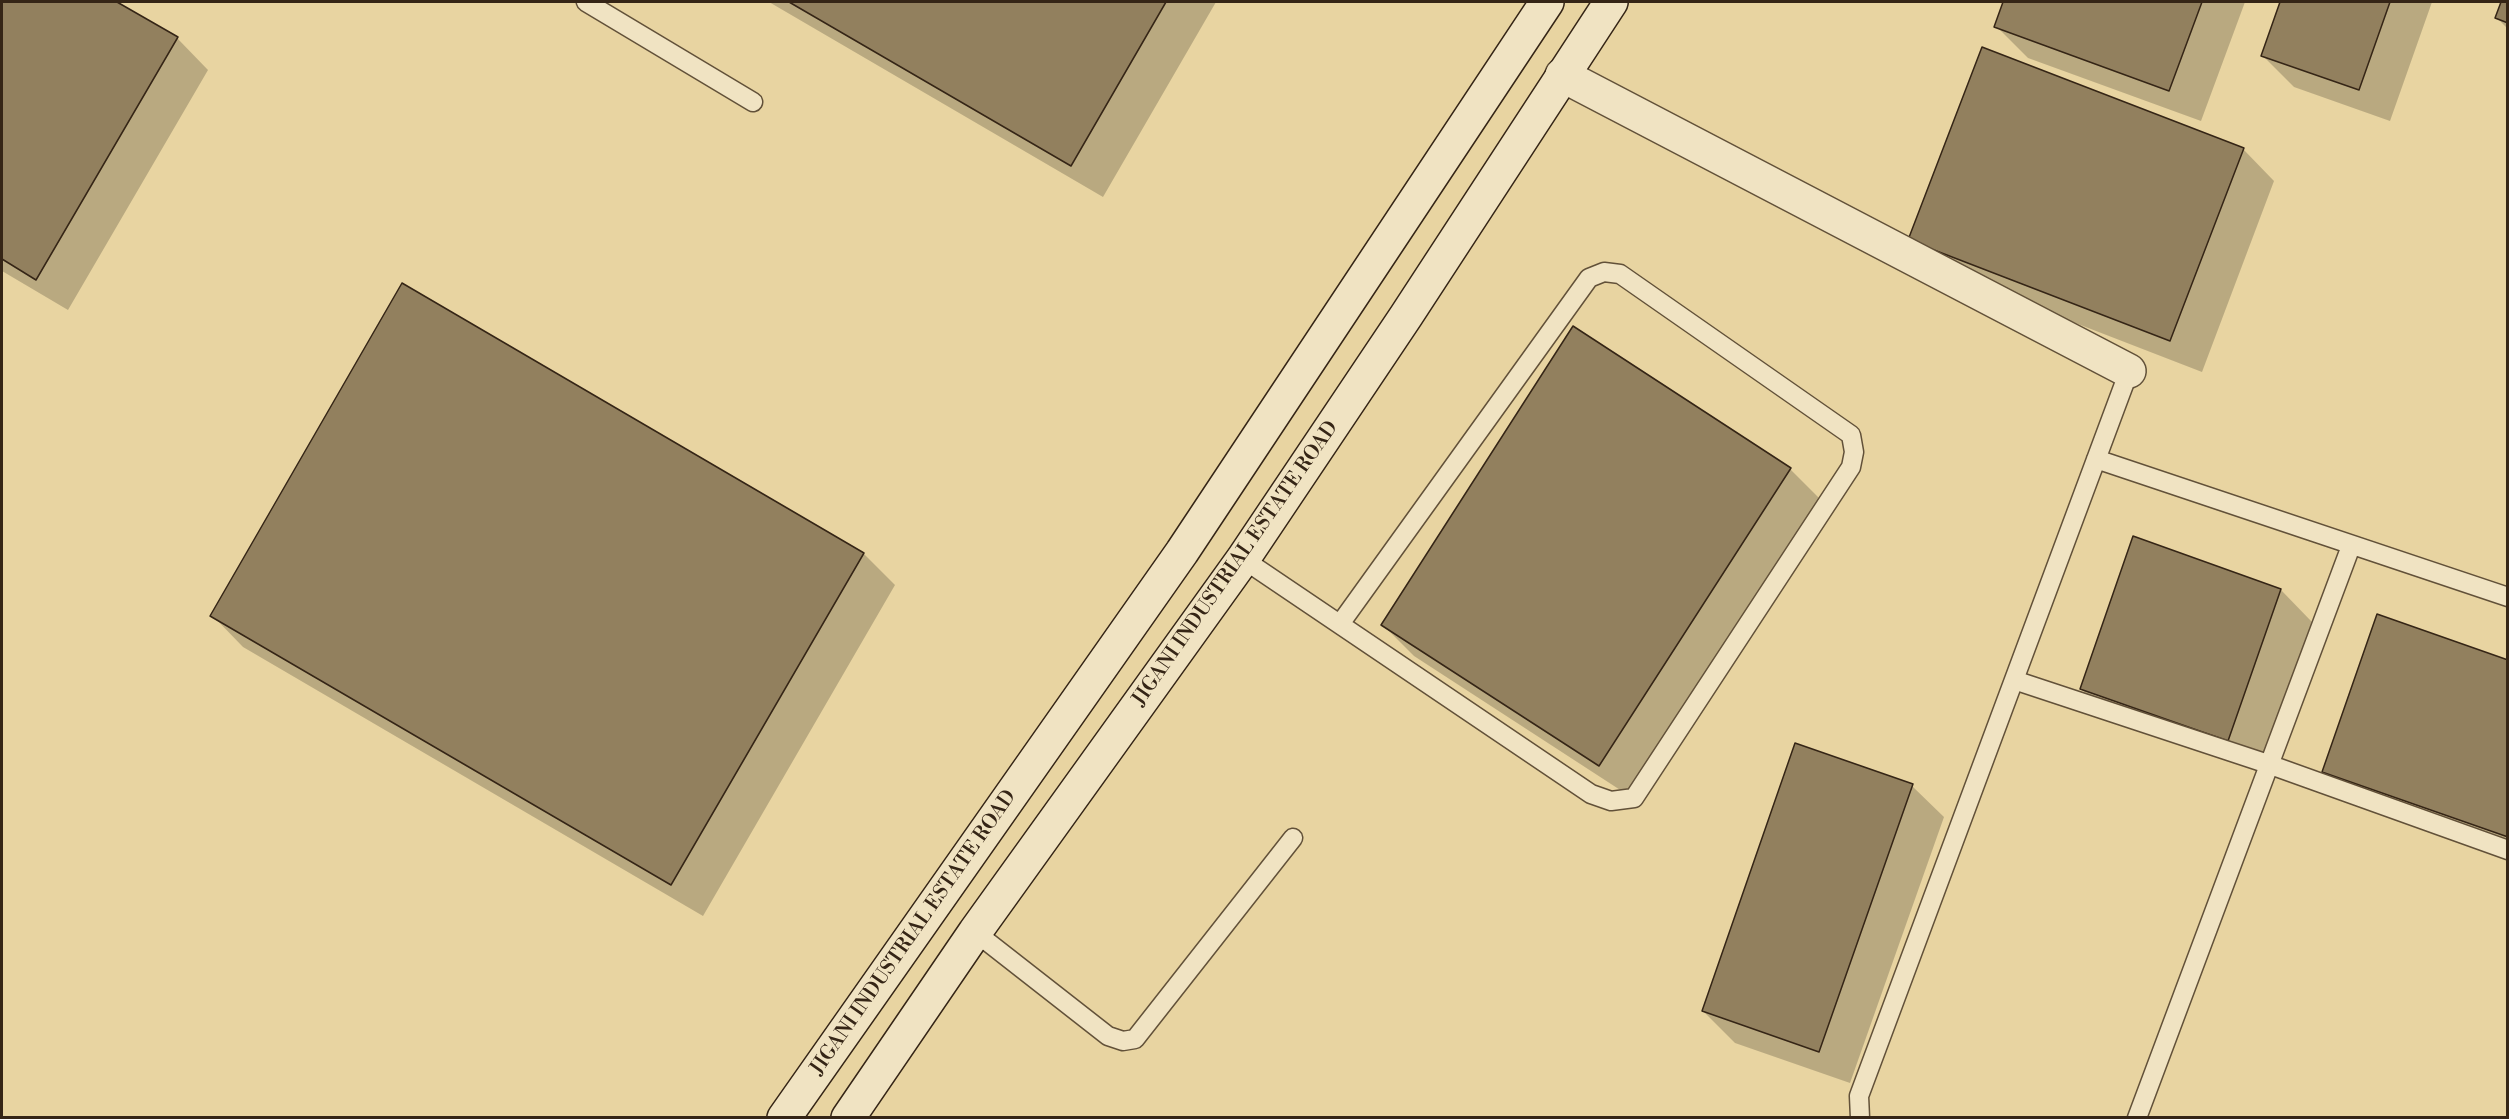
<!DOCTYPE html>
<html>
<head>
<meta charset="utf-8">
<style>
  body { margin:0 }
  #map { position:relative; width:2509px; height:1119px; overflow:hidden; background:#e8d4a1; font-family:"Libre Bodoni",serif }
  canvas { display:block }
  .frame { position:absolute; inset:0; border:3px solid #352516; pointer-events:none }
</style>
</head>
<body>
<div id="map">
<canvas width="2509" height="1119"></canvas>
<div class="frame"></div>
</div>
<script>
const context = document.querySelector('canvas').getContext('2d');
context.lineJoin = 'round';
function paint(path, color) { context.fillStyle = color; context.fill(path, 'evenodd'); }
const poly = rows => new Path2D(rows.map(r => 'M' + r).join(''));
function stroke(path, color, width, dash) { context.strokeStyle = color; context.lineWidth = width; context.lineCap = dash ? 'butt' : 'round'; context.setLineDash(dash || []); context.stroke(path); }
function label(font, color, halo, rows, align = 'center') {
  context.font = font + ' "Libre Bodoni",serif'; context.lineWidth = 5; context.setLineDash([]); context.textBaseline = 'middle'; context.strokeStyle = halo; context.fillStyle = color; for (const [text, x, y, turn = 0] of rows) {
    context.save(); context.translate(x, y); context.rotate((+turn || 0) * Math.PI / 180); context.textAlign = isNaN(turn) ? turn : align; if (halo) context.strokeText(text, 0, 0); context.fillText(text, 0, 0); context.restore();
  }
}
const shadow = poly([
  [2,2,114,2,177,38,208,70,68,310,2,271],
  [769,2,1216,2,1103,197],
  [2005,2,2245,2,2201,121,2028,58,1996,26],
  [2281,2,2432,2,2390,121,2294,87,2263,56],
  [2502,2,2508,2,2508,29,2497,18],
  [2243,149,2274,181,2202,372,1941,271,1909,239],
  [1790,469,1822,501,1631,797,1414,656,1383,625],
  [864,554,895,585,703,916,243,647,212,615],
  [2281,590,2312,622,2260,771,2113,720,2081,689],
  [2508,662,2508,856,2355,803,2324,771],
  [1912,786,1944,817,1850,1083,1735,1043,1703,1011]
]);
const building = poly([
  [2,2,117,2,178,37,36,280,2,259,2,2],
  [789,2,1166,2,1071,166,789,2],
  [2003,2,2202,2,2169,91,1994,27,2003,2],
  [2280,2,2390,2,2359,90,2261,56,2280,2],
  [2501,2,2508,2,2508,23,2495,18,2501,2],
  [1982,47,2244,148,2170,341,1908,240,1982,47],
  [402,283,864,553,671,885,210,616,402,283],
  [1573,326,1791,468,1599,766,1381,625,1573,326],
  [2133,536,2281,589,2228,741,2080,689,2133,536],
  [2377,614,2508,660,2508,837,2322,772,2377,614],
  [1795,743,1913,784,1819,1052,1702,1011,1795,743]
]);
const service = poly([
  [586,2,753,102],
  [2096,459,2508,597],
  [1243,559,1591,794,1611,801,1634,798,1851,467,1854,452,1851,435,1620,274,1604,272,1589,278,1340,624],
  [2014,680,2268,764,2508,850],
  [975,932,1108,1036,1123,1041,1135,1039,1293,838],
  [1860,1118,1859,1096,2129,371],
  [2137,1118,2351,546]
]);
const minor = poly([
  [1562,75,2129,371]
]);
const secondary = poly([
  [784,1118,1182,552,1547,2],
  [848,1118,975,932,1243,559,1406,316,1611,2]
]);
const streetNames = [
  ["JIGANI INDUSTRIAL ESTATE ROAD",1236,564,-55],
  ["JIGANI INDUSTRIAL ESTATE ROAD",914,933,-55]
];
paint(shadow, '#0003');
paint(building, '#92805e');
stroke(building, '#352516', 1.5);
stroke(service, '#625139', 21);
stroke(minor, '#625139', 36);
stroke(secondary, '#352516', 36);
stroke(service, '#f0e3c2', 18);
stroke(minor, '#f0e3c2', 33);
stroke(secondary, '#f0e3c2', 33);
label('20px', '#352516', '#f0e3c2', streetNames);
</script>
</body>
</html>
